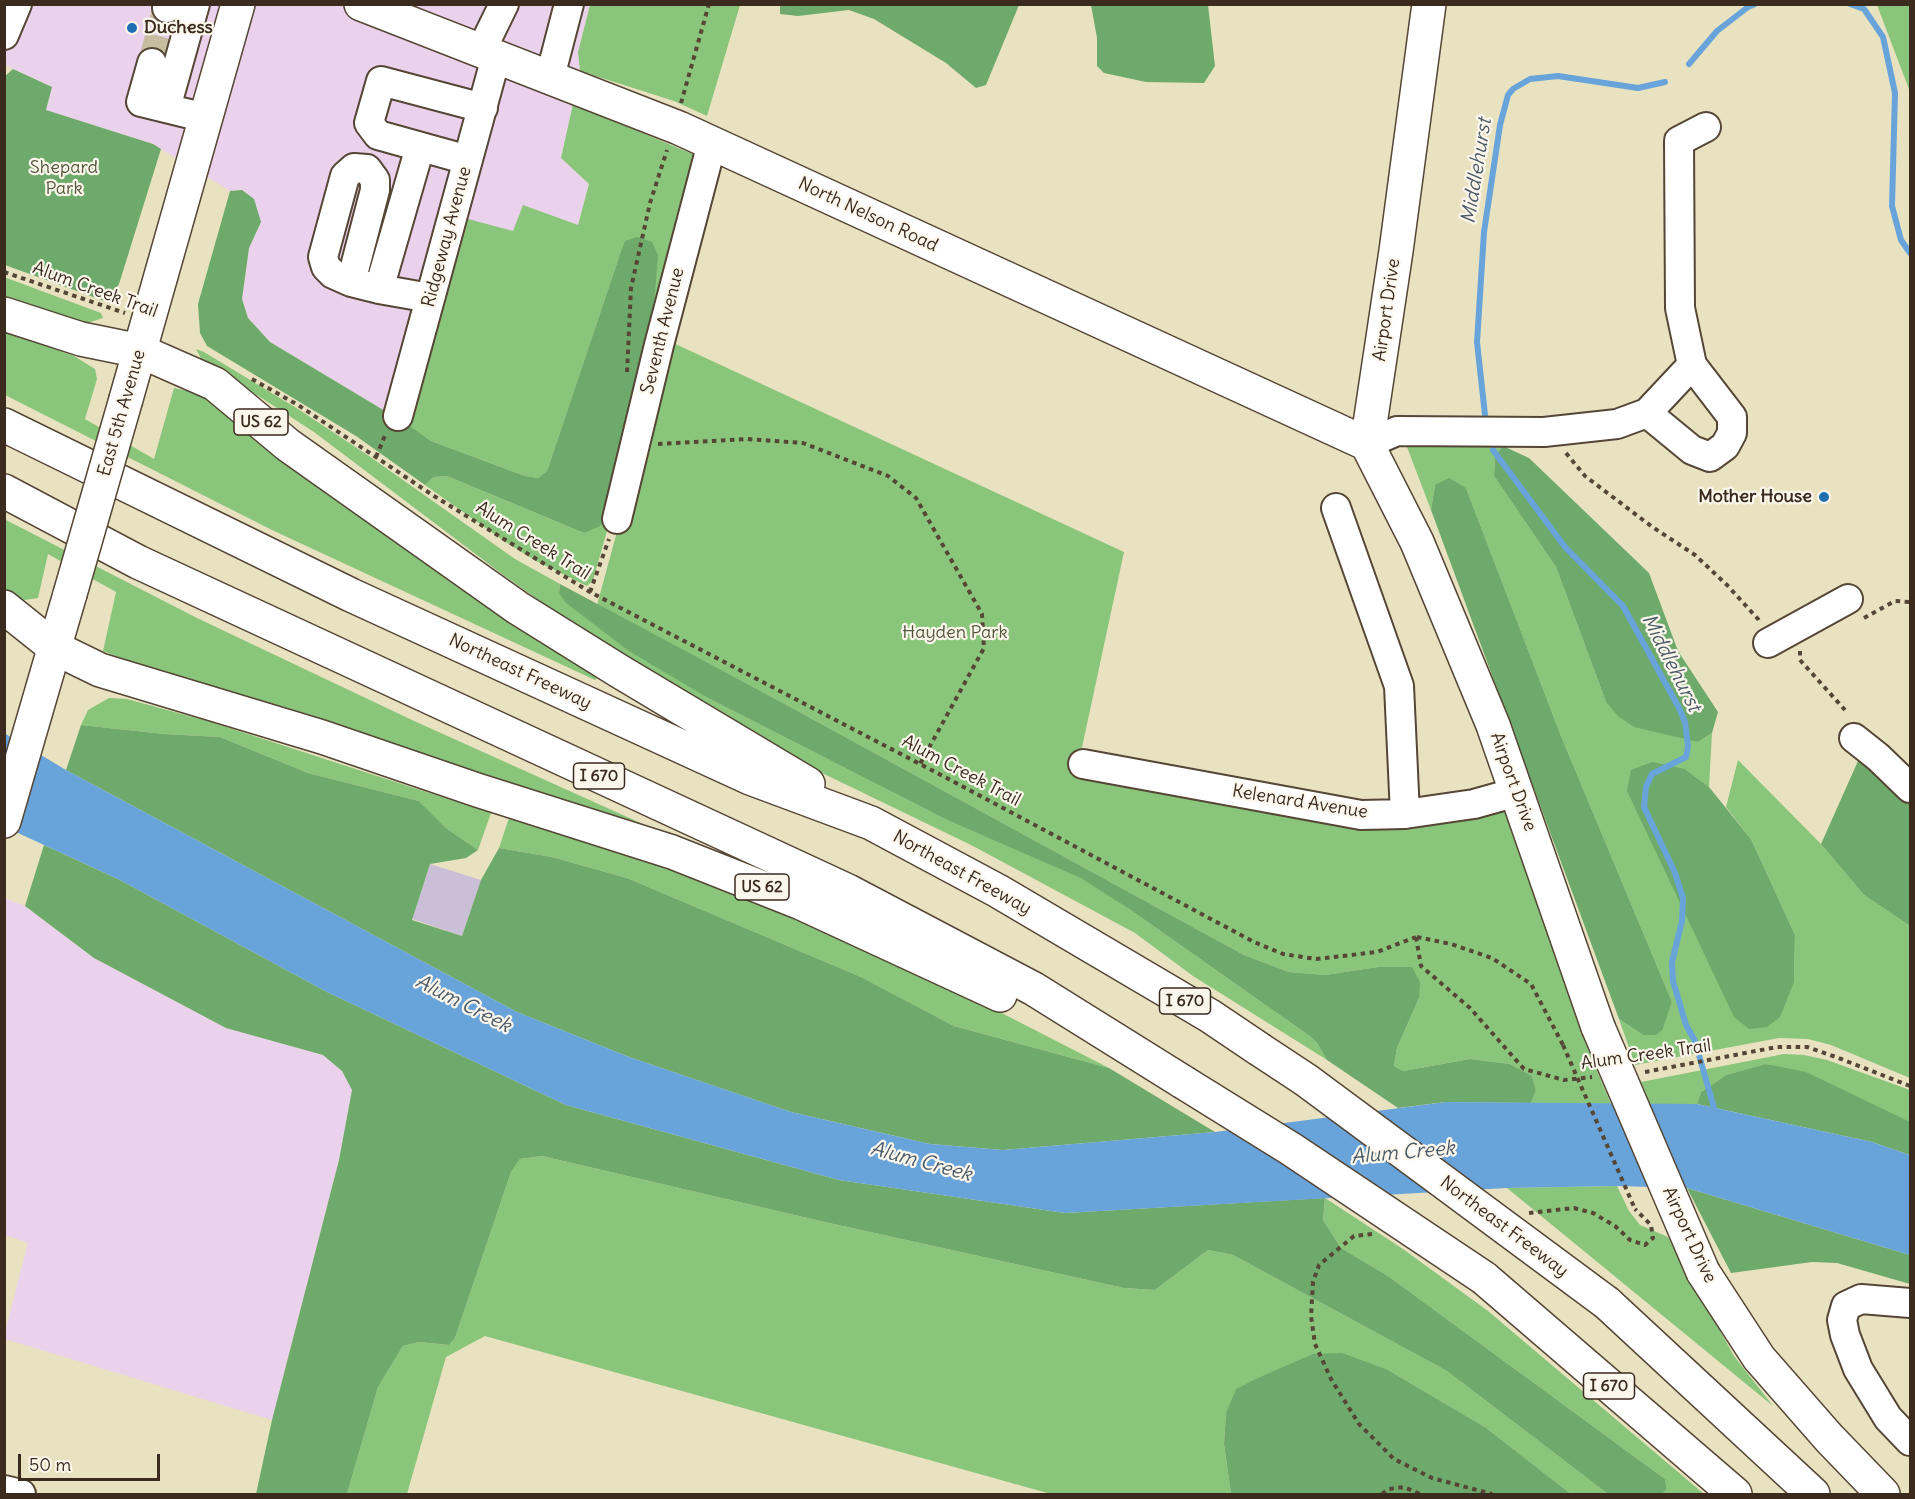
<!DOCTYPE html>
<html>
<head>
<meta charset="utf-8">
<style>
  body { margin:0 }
  #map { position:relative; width:1915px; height:1499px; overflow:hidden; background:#e9e2c0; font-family:Delius,sans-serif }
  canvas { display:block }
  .frame { position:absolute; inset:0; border:6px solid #3b2a1e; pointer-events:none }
  .scale { position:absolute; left:18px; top:1454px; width:142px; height:27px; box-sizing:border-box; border:3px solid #3b2a1e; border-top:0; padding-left:8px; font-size:18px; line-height:21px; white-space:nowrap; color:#3b2a1e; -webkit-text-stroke:4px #fbf7ec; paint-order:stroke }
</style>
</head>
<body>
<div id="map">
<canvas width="1915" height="1499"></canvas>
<div class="frame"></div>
<div class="scale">50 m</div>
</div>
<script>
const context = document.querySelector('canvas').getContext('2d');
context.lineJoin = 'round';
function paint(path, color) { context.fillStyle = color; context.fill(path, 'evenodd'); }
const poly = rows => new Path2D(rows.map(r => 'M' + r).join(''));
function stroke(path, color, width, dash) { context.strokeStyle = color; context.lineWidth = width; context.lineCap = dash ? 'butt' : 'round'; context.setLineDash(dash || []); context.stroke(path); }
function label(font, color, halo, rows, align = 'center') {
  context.font = font + ' Delius,sans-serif'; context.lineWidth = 4.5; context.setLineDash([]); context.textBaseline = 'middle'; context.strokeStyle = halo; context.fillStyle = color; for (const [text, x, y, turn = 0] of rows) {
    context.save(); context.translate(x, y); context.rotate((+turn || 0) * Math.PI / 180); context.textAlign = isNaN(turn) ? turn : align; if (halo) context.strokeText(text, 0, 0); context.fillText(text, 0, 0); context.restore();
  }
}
const built = poly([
  [5,5,590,5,578,52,580,71,561,158,589,184,578,225,523,205,513,232,468,220,410,426,270,342,248,318,242,299,249,248,261,222,242,190,230,191,153,144,46,110,52,87,5,65],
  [4,898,25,906,94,958,226,1028,323,1055,342,1071,352,1090,339,1160,272,1420,5,1339,5,1332,28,1243,5,1235]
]);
const industrial = poly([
  [430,864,481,880,462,936,412,919]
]);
const green = poly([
  [590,5,740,5,707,116,674,101,580,71,578,52],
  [1877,5,1910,5,1910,92],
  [573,104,702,158,651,343,619,257,547,471,538,478,525,476,431,441,410,426,468,219,513,231,523,205,578,225,589,184,561,158],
  [4,277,101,313,103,318,81,325,65,316,5,296],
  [4,330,74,356,95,369,97,379,85,419,154,459,174,388,197,393,601,672,595,680,272,530,5,395],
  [669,341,1124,552,1081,752,1369,808,1503,787,1585,1042,1611,1104,1531,1103,1536,1090,1532,1076,1510,1064,1470,1059,1403,1071,1394,1066,1397,1048,1419,998,1378,967,1325,975,1289,972,1244,955,783,703,597,605],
  [196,349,204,352,298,409,369,456,515,559,560,584,559,593,708,698,947,820,1081,877,1132,911,1311,1037,1317,1043,1327,1060,1193,976,1135,933,973,846,762,744,589,636,502,574,314,432,223,373,206,368],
  [1448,442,1503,446,1495,456,1494,476,1556,567,1606,702,1698,742,1712,733,1709,787,1685,769,1794,982,1795,935,1751,839,1726,807,1738,760,1821,844,1864,895,1910,926,1910,1078,1831,1045,1808,1039,1779,1038,1635,1065,1619,1019,1643,1035,1663,1029,1672,1002,1561,736,1466,488,1435,485,1431,510,1407,447],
  [447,476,584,533,613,510,593,580,587,586,536,561,504,541,425,485,434,477],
  [4,519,197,618,412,720,645,825,642,832,150,670,103,651,116,592,48,554,38,598,25,600,11,597,5,593],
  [109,698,127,699,211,722,491,813,478,850,446,828,419,801,308,773,220,737,164,734,81,725,88,710],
  [509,818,681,871,809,922,988,1006,1109,1068,954,1026,861,977,627,878,552,857,499,848],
  [1784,1054,1804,1055,1827,1060,1910,1090,1910,1122,1767,1064,1726,1075,1701,1092,1697,1104,1650,1104,1641,1082],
  [542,1156,829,1223,1124,1288,1155,1290,1208,1250,1233,1255,1447,1371,1608,1494,1571,1494,1485,1427,1388,1370,1226,1413,1224,1444,1231,1494,1051,1494,485,1336,446,1357,407,1494,347,1494,378,1387,403,1346,419,1342,449,1345,455,1338,511,1172,520,1159],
  [1617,1186,1629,1211,1640,1225,1668,1237,1734,1356,1773,1406,1507,1188],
  [1325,1198,1403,1249,1488,1311,1704,1494,1662,1494,1667,1489,1665,1479,1388,1276,1341,1248,1323,1220]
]);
const forest = poly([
  [780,5,780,4,1019,5,986,85,976,88,946,63,874,19,849,10,798,16,780,14],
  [1091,5,1208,5,1215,66,1204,83,1146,82,1104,73,1097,66,1097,38],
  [13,69,52,87,46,110,153,144,161,149,119,284,107,302,5,265,4,77],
  [242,190,254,199,261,222,249,248,242,299,248,318,270,342,410,426,431,441,525,476,538,478,547,471,619,257,625,241,637,237,652,242,658,255,651,343,613,510,600,526,584,533,447,476,434,477,425,485,356,436,207,346,200,333,198,304,230,191],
  [1503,446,1529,458,1649,573,1678,651,1718,712,1712,733,1698,742,1634,727,1618,716,1606,702,1556,567,1494,476,1495,456],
  [1449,478,1466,488,1561,736,1672,1002,1663,1029,1656,1035,1643,1035,1619,1019,1431,510,1435,485],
  [560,584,783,703,1244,955,1289,972,1325,975,1378,967,1412,967,1420,982,1419,998,1397,1048,1394,1066,1403,1071,1470,1059,1510,1064,1532,1076,1536,1090,1531,1103,1446,1102,1398,1108,1327,1060,1317,1043,1311,1037,1132,911,1081,878,947,820,708,698,629,651,566,603,559,593],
  [81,725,164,734,220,737,308,773,419,801,446,828,478,850,466,858,430,864,412,920,462,936,481,880,499,848,552,857,627,878,861,977,954,1026,1109,1068,1215,1132,1003,1150,930,1144,791,1112,629,1057,517,1012,66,770],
  [1858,761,1871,763,1910,798,1910,926,1864,895,1821,844],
  [1652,762,1685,769,1709,787,1751,839,1795,935,1794,982,1780,1017,1767,1027,1749,1029,1734,1017,1627,791,1631,770],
  [44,845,120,880,327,992,566,1105,839,1180,1065,1213,1325,1198,1323,1220,1341,1248,1388,1276,1665,1479,1667,1489,1662,1494,1608,1494,1447,1371,1233,1255,1208,1250,1155,1290,1124,1288,829,1223,542,1156,520,1159,511,1172,455,1338,449,1345,419,1342,403,1346,378,1387,347,1494,256,1494,272,1420,339,1160,352,1090,342,1071,323,1055,226,1028,94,958,25,906],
  [1766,1064,1806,1072,1910,1122,1910,1155,1872,1142,1697,1104,1701,1092,1726,1075],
  [1687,1188,1910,1255,1910,1284,1837,1263,1812,1262,1731,1273],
  [1342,1353,1388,1370,1485,1427,1571,1494,1231,1494,1224,1444,1226,1413,1236,1389,1258,1378,1313,1354]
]);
const water = poly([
  [4,733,66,770,517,1012,629,1057,791,1112,930,1144,1003,1150,1215,1132,1446,1102,1697,1104,1872,1142,1910,1155,1910,1255,1687,1188,1617,1186,1507,1188,1065,1213,839,1180,566,1105,327,992,120,880,5,827]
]);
const stream = poly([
  [1850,4,1864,9,1883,37,1895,93,1892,206,1901,240,1910,253],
  [1689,64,1717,31,1748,7,1755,4],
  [1485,415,1477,342,1484,232,1500,125,1508,95,1513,89,1530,79,1558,76,1638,88,1665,82],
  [1493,450,1565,547,1623,606,1679,708,1685,722,1688,746,1686,757,1652,774,1646,787,1644,807,1675,873,1683,898,1682,921,1672,962,1673,981,1686,1025,1695,1041,1716,1115]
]);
const minorTunnel = poly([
  [152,63,167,8]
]);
const path = poly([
  [681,103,709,4],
  [4,272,125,313],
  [627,372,631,288,650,203,667,150],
  [252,379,298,405,434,496,590,592,943,776,1254,942,1283,954,1316,959,1377,952,1416,937],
  [658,444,747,439,803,443,888,476,916,498,982,614,984,648,920,764],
  [1566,453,1585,476,1651,526,1695,555,1727,585,1758,619,1760,623],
  [376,457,386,433],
  [590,592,609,539],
  [1864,618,1895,601,1910,602],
  [1800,651,1800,660,1845,710],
  [1416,937,1421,966,1470,1008,1524,1069,1564,1080,1592,1077],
  [1417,937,1451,944,1492,958,1531,984,1563,1045],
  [1645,1072,1777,1047,1807,1047,1836,1057,1910,1086],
  [1529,1213,1574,1208,1593,1213,1615,1226,1630,1240,1645,1245,1653,1238,1651,1225,1635,1209],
  [1372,1234,1354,1236,1319,1265,1313,1282,1311,1316,1315,1344,1331,1379,1359,1424,1394,1459,1432,1478,1492,1494],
  [1382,1494,1389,1489,1404,1487,1420,1494]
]);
const minor = poly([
  [167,8,168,4],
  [4,35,17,4],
  [481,51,504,4],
  [152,63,141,102,206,118],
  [550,77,569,4],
  [166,108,195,4],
  [420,147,379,289,430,298],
  [468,160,378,135,369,123,381,81,483,108],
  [351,282,375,190,375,180,367,169,354,168,345,176,323,257,326,267,333,274,351,282,379,289],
  [1647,413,1692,450,1710,457,1725,446,1732,433,1732,417,1692,365],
  [398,416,496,57],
  [1367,444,1397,431,1544,432,1617,424,1647,413,1692,365,1680,308,1679,141,1706,127],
  [1336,508,1399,686,1405,814],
  [617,519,659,345,712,143],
  [1768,643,1848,599],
  [1854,738,1878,757,1910,788],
  [1083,764,1361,815,1405,814,1474,804,1517,792],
  [1910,1303,1861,1299,1846,1306,1842,1320,1845,1335,1858,1369,1888,1418,1910,1441],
  [4,1490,21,1494]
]);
const major = poly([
  [361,4,679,128,1367,444],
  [1429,4,1396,251,1367,444,1417,542,1493,725,1598,1027],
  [126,399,238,4],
  [4,821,70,594],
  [1703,1272,1759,1358,1829,1438,1883,1494]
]);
const highway = poly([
  [4,314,81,339,140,351,215,384,288,445,518,608,619,671,808,784],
  [4,425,351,595,750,778,871,823,998,891,1210,1016,1259,1049],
  [4,491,138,562,848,891,1034,989,1183,1082],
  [4,607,55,648,100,670,322,737,477,790,672,852,801,903,1000,995],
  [1484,1278,1735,1494],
  [1607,1303,1813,1494]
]);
const pathBridge = poly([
  [1563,1045,1635,1209]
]);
const majorBridge = poly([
  [70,594,126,399],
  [1598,1027,1703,1272]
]);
const highwayBridge = poly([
  [1259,1049,1306,1080,1607,1303],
  [1183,1082,1291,1149,1484,1278]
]);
const markers = [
  [132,28,6,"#1f6fb2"],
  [1824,497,6,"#1f6fb2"]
];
const shields = [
  [261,422,54],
  [599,776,51],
  [762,887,54],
  [1185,1001,51],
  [1609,1386,51]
];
const shieldNames = [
  ["US 62",261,422],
  ["I 670",599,776],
  ["US 62",762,887],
  ["I 670",1185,1001],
  ["I 670",1609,1386]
];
const poiNames = [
  ["Duchess",144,28],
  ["Mother House",1812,497,"right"]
];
const parkNames = [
  ["Shepard",64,168],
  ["Park",64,189],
  ["Hayden Park",955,633]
];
const streetNames = [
  ["North Nelson Road",868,215,25],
  ["Ridgeway Avenue",447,237,-75],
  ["Alum Creek Trail",95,290,20],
  ["Airport Drive",1387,310,-82],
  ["Seventh Avenue",663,331,-76],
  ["East 5th Avenue",122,413,-74],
  ["Alum Creek Trail",533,541,32],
  ["Northeast Freeway",520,672,25],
  ["Alum Creek Trail",961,771,28],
  ["Airport Drive",1513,782,70],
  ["Kelenard Avenue",1300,802,9],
  ["Northeast Freeway",962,873,29],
  ["Alum Creek Trail",1646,1055,-8],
  ["Northeast Freeway",1504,1227,37],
  ["Airport Drive",1689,1235,65]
];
const waterNames = [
  ["Middlehurst",1477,171,-81],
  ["Middlehurst",1671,663,63],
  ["Alum Creek",463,1004,27],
  ["Alum Creek",1403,1153,-5],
  ["Alum Creek",921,1162,15]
];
paint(built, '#ead1ec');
paint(industrial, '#cabfd6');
paint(green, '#89c57b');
paint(forest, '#6eaa6b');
paint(water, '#68a4d9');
stroke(stream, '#68a4d9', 6);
stroke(minorTunnel, '#c6bda0', 28, [28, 14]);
stroke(minor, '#554636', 32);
stroke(major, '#554636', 36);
stroke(highway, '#554636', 36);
stroke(path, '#554636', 4, [4.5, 4.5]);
stroke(minor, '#fff', 28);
stroke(major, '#fff', 33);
stroke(highway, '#fff', 33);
stroke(majorBridge, '#554636', 36, []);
stroke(highwayBridge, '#554636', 36, []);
stroke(pathBridge, '#554636', 4, [4.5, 4.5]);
stroke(majorBridge, '#fff', 33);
stroke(highwayBridge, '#fff', 33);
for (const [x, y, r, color] of markers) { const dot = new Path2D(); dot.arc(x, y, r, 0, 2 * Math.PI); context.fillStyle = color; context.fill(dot); stroke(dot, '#fbf7ec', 2); }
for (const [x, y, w] of shields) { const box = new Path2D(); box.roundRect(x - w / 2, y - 13, w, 26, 4.5); context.fillStyle = '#fbf7ec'; context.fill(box); stroke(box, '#3b2a1e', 1.5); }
label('bold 16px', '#3b2a1e', null, shieldNames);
label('bold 18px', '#3b2a1e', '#fbf7ec', poiNames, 'left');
label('18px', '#52583a', '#fbf7ec', parkNames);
label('18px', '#3b2a1e', '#fbf7ec', streetNames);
label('italic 20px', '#4d5b69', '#fbf7ec', waterNames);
</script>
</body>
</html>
